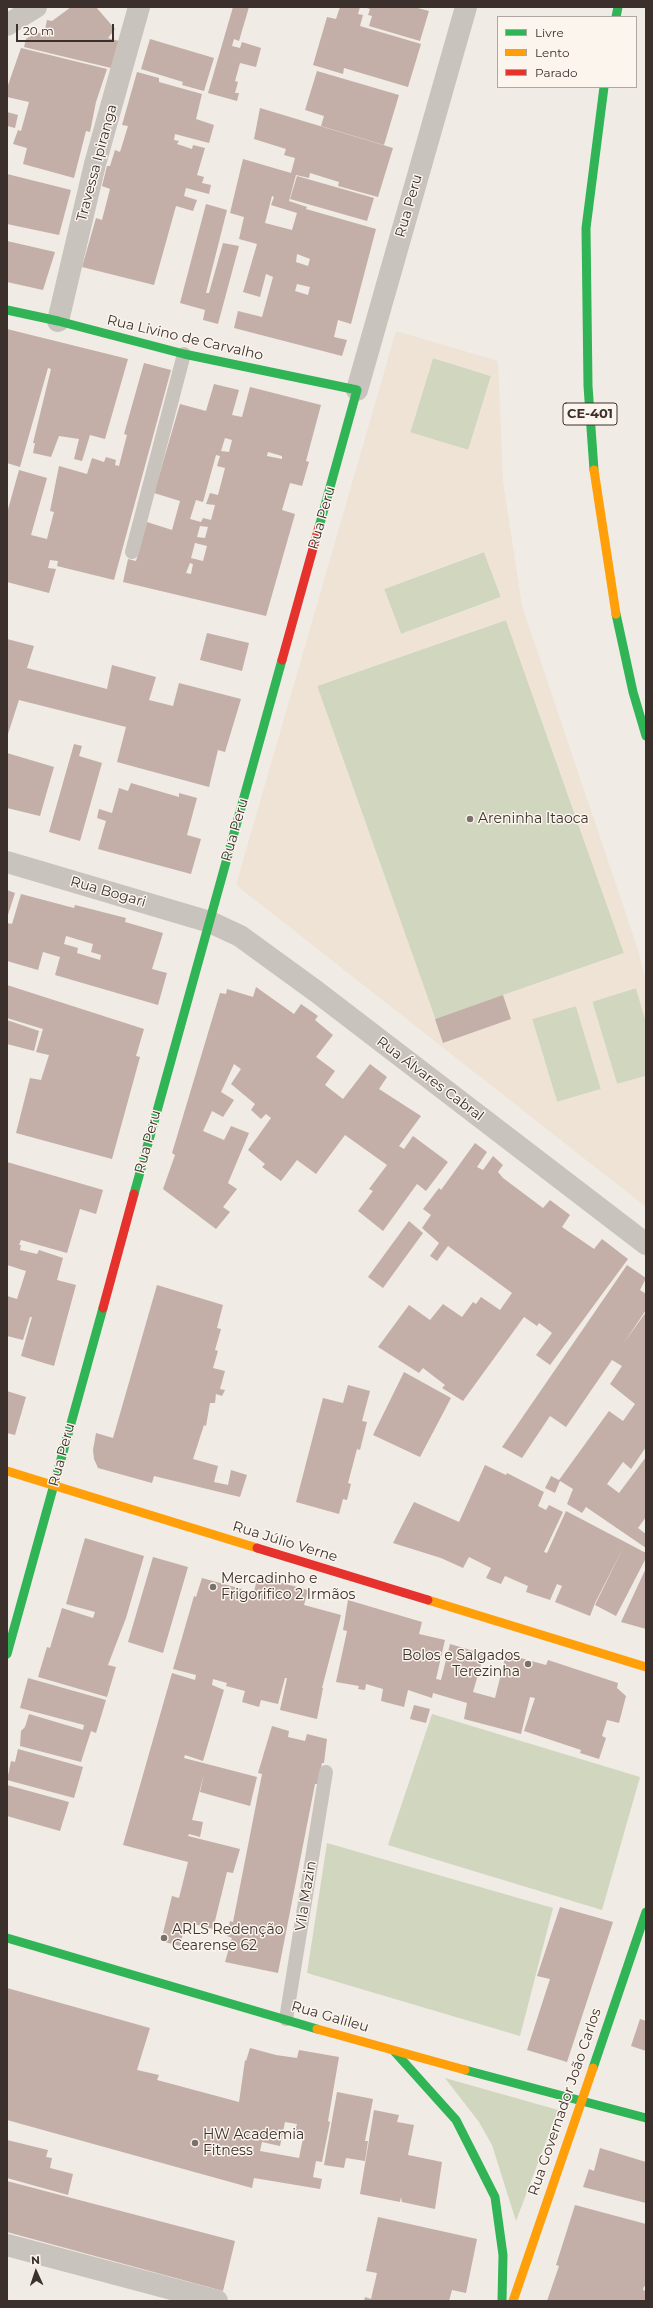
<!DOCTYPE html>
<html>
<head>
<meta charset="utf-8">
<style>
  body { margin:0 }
  #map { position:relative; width:653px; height:2308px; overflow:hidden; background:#f0ebe5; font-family:Montserrat,sans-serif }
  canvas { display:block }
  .frame { position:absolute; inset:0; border:8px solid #3b302b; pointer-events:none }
  .legend { position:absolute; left:497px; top:16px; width:140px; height:72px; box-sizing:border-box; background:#fbf5ee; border:1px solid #aea6a0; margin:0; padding:5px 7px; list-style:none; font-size:12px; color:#3b302b }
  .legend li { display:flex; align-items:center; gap:8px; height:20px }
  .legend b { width:20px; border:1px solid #aea6a0 }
  .north { position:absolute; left:16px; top:2252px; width:40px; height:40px; -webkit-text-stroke:3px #fbf5ee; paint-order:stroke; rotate:357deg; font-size:11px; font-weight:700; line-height:16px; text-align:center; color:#3b302b }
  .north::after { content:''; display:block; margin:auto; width:14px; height:18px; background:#3b302b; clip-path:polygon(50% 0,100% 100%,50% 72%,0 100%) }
  .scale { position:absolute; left:16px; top:24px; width:98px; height:18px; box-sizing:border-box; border:2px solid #3b302b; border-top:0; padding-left:5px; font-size:12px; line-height:14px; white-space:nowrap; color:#3b302b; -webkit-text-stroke:3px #fbf5ee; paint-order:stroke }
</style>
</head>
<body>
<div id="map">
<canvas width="653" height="2308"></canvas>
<div class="frame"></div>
<ul class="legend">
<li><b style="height:5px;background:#30b455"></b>Livre</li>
<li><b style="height:5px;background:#ff9f0a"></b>Lento</li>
<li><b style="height:5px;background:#e5322d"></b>Parado</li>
</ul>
<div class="north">N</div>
<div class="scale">20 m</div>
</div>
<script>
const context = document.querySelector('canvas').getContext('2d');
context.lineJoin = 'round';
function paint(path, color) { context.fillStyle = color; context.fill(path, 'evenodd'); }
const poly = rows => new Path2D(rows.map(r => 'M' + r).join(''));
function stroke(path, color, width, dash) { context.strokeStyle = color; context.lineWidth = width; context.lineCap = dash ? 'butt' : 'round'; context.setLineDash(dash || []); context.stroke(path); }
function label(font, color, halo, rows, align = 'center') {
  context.font = font + ' Montserrat,sans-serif'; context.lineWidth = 3; context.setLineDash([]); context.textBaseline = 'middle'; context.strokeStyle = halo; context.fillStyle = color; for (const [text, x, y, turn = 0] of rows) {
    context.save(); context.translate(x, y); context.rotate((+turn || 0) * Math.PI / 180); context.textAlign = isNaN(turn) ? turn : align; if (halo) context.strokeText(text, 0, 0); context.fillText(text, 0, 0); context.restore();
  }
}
const green = poly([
  [433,358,491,376,469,450,410,433],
  [484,552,501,597,401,634,384,589],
  [506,620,624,953,435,1019,317,686],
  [636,988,646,1022,646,1076,617,1084,592,1001],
  [576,1006,601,1089,557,1102,532,1019],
  [432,1714,640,1777,602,1910,388,1845],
  [327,1843,553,1908,520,2036,307,1973],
  [445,2078,558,2110,516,2221,492,2145,479,2122]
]);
const plaza = poly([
  [396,331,498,361,503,482,522,606,637,947,646,980,646,1022,636,988,592,1002,617,1084,646,1076,646,1207,236,885],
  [433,358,491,376,468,450,410,432],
  [484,552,501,597,401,634,384,589],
  [506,620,624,953,503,995,511,1019,444,1043,317,686],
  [576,1006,601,1089,557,1102,532,1019]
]);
const building = poly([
  [71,7,96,7,115,29,108,38,119,41,111,68,24,47,26,39,36,32,44,34,47,20,52,21],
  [233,7,249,7,239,41,234,39,232,46,240,48,242,42,261,48,256,67,240,63,235,81,238,82,235,93,239,93,237,101,208,93],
  [340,7,360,7,358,14,363,15,360,26,421,44,408,87,344,68,343,74,313,65,327,17,336,19],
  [364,7,414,7,429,11,420,41,369,26,372,16,368,15,370,9],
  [150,39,214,58,204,91,182,85,183,82,141,69],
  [21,48,107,69,96,102,90,132,86,131,74,178,23,164,27,148,13,144,18,130,21,131,29,102,7,97,7,88],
  [317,71,399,95,384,145,321,126,324,116,305,110],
  [137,72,159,78,159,82,202,94,196,119,214,125,209,143,175,134,174,140,179,141,177,144,192,149,193,145,205,148,197,175,204,177,202,183,211,185,209,194,186,188,184,196,197,200,193,211,176,206,154,285,82,267,96,218,102,220,110,189,102,186,107,166,110,166,115,150,120,152,128,126,122,125],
  [260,108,393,148,378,197,338,186,339,182,310,173,309,178,296,175,289,201,307,207,306,209,376,229,351,324,338,320,334,337,347,340,342,356,234,328,238,311,262,317,273,277,266,274,260,297,243,292,257,244,239,239,244,217,230,213,243,159,291,173,295,158,284,155,286,149,254,139],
  [272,196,274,197,271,205,297,213,292,230,265,223],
  [297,254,310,259,308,266,296,262],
  [297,284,310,287,308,295,295,291],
  [7,112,18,115,15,128,7,126],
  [7,174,71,190,59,235,7,224],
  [297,176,374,198,367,221,290,199],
  [206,204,227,210,206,293,209,293,223,243,239,246,218,324,203,320,205,310,180,303],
  [7,241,55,252,43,290,7,282],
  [7,329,128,359,105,439,90,435,82,461,74,459,79,439,59,436,51,457,33,453,35,443,33,443,51,369,48,368,20,467,7,463],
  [144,363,171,370,114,580,57,566,58,561,50,560,48,568,56,569,49,593,7,582,7,513,19,470,47,478,31,535,47,539,54,512,50,511,59,466,87,474,92,458,104,462,106,457,116,460,115,465,119,466,127,435,124,434],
  [214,384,239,390,232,415,242,417,250,387,321,405,306,461,309,462,302,486,290,483,282,510,295,514,266,616,123,582,128,559,136,561,147,522,172,530,180,501,154,493,180,404,206,411],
  [225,438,232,440,229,452,221,451],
  [268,452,282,456,282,459,267,456],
  [216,455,220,456,217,466,225,468,218,495,210,493,206,504,215,505,211,520,203,518,201,522,190,519,196,500,203,502],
  [200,526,208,527,205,538,197,537],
  [195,543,207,546,203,561,191,558],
  [190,563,193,564,191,574,186,573],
  [207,633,249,643,242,671,200,660],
  [7,639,34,646,27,668,107,689,112,665,156,677,149,700,173,706,179,683,241,699,225,752,218,750,209,787,117,762,126,727,19,700,7,737],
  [74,744,82,746,79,756,102,763,80,841,49,832],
  [7,753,54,767,40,816,7,808],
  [131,783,179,797,179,793,197,798,187,835,201,839,191,874,98,849,106,821,97,818,99,809,112,813,119,788,128,791],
  [7,890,15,893,7,918],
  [21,894,74,908,75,905,126,918,125,922,163,933,152,969,167,973,158,1005,55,975,60,957,43,952,38,970,7,961,7,923,12,924],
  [66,936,93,944,91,952,101,955,100,960,77,953,78,948,64,944],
  [7,985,144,1029,136,1056,140,1057,112,1159,16,1133,30,1078,41,1080,49,1055,36,1052,43,1029,7,1018],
  [256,987,294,1014,301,1004,318,1016,315,1020,333,1035,316,1057,335,1071,325,1085,343,1099,370,1064,387,1077,379,1089,421,1116,399,1146,404,1149,413,1136,448,1162,426,1191,417,1184,383,1231,358,1211,373,1191,369,1189,387,1165,345,1135,316,1174,297,1160,281,1181,262,1167,265,1164,248,1150,271,1118,266,1114,261,1119,251,1110,255,1104,231,1084,241,1069,234,1064,221,1092,234,1100,223,1117,212,1111,203,1131,224,1140,231,1126,249,1133,228,1183,237,1189,223,1207,230,1212,216,1229,163,1189,175,1155,172,1153,220,993,226,994,227,989,253,997],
  [503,995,511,1019,443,1043,435,1019],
  [7,1020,39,1031,34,1051,7,1044],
  [475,1143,487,1152,477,1167,483,1170,493,1156,503,1165,498,1172,503,1178,543,1208,550,1200,570,1215,562,1227,594,1249,602,1239,628,1259,550,1365,536,1355,552,1333,539,1323,537,1326,524,1317,463,1401,442,1388,445,1385,423,1368,419,1373,378,1347,409,1305,430,1320,443,1304,462,1317,473,1302,476,1304,481,1297,500,1310,512,1293,448,1246,437,1261,430,1256,439,1243,422,1228,431,1215,423,1209,439,1188,441,1190],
  [7,1162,103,1190,96,1214,80,1209,67,1253,21,1240,19,1245,21,1245,20,1250,37,1254,39,1250,63,1258,57,1280,76,1285,54,1366,21,1356,32,1317,30,1317,23,1340,7,1336,7,1296,17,1299,26,1271,7,1265],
  [409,1221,423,1233,383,1288,368,1277],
  [627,1265,646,1278,640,1290,646,1294,646,1310,623,1344,646,1312,646,1447,631,1469,623,1462,607,1484,619,1493,646,1457,646,1517,638,1528,646,1534,646,1548,586,1507,582,1513,567,1504,573,1489,560,1481,555,1493,545,1488,551,1476,559,1480,609,1411,623,1421,635,1404,610,1384,622,1366,612,1360,566,1427,550,1416,522,1458,502,1447],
  [157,1285,223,1305,217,1328,221,1329,215,1350,218,1351,213,1368,225,1371,220,1389,225,1390,222,1396,216,1394,215,1403,210,1403,206,1426,204,1425,193,1459,218,1466,214,1482,228,1485,231,1470,247,1475,240,1497,154,1476,152,1483,98,1468,94,1459,93,1450,96,1433,113,1438],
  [404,1372,451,1398,420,1457,373,1435],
  [348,1385,370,1391,362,1421,367,1422,360,1450,357,1449,348,1483,351,1484,347,1500,343,1499,339,1514,296,1502,323,1398,343,1403],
  [7,1391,26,1397,15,1435,7,1433],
  [485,1465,506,1475,507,1473,544,1492,538,1506,546,1510,549,1505,563,1512,544,1552,547,1553,566,1511,646,1553,646,1558,616,1616,595,1605,623,1548,595,1603,590,1616,555,1602,562,1586,557,1584,550,1600,526,1592,528,1586,505,1576,501,1584,486,1578,491,1568,469,1557,463,1568,441,1558,393,1543,414,1502,459,1522],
  [85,1538,144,1556,126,1618,108,1665,116,1667,107,1697,38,1677,47,1647,50,1648,62,1608,93,1618,95,1612,66,1604],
  [153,1557,188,1567,163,1653,128,1642],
  [646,1568,646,1629,621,1622],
  [258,1576,308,1590,304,1605,341,1615,322,1688,323,1688,317,1719,280,1710,287,1678,285,1678,278,1704,261,1700,259,1707,242,1702,245,1691,226,1686,227,1683,213,1679,212,1685,224,1690,203,1761,185,1755,184,1758,257,1777,250,1806,200,1792,204,1774,192,1820,203,1822,200,1837,189,1834,188,1836,240,1849,233,1873,227,1872,213,1929,186,1922,180,1946,161,1941,172,1896,179,1898,188,1862,123,1845,172,1673,195,1680,196,1675,173,1669,194,1596,196,1597,202,1578,242,1589,241,1592,253,1595],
  [348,1600,422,1622,419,1634,445,1640,436,1679,441,1680,450,1644,484,1654,473,1692,495,1698,506,1654,546,1665,548,1660,618,1683,617,1688,626,1696,619,1723,607,1720,602,1736,606,1738,599,1759,580,1753,581,1750,524,1731,535,1698,530,1697,521,1734,464,1719,467,1703,433,1693,432,1698,408,1690,404,1707,381,1701,383,1689,366,1684,365,1690,358,1689,359,1686,336,1682,347,1631,343,1630],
  [28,1678,106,1700,96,1733,91,1731,81,1762,20,1746,21,1731,25,1727,29,1714,83,1730,84,1725,20,1708],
  [414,1705,430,1709,426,1723,410,1719],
  [272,1726,289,1731,288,1737,305,1741,307,1734,327,1739,324,1763,322,1763,318,1784,315,1784,278,1973,225,1962,232,1938,227,1936,230,1921,233,1922,262,1774,258,1773],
  [18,1749,83,1767,74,1798,7,1780,11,1761,15,1762],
  [7,1785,69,1802,60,1831,7,1816],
  [560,1907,613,1922,567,2062,527,2050,550,1979,537,1976],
  [7,1988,150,2028,137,2070,159,2075,157,2080,239,2102,245,2060,246,2061,250,2048,276,2055,297,2058,299,2050,339,2057,328,2121,330,2122,322,2162,316,2161,313,2177,322,2179,320,2189,254,2178,252,2188,7,2120],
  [285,2122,297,2124,295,2131,304,2133,299,2158,260,2151,262,2142,280,2146],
  [640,2019,646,2021,646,2051,631,2046],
  [337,2092,373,2099,365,2141,368,2141,365,2161,346,2158,344,2168,324,2165],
  [374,2110,399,2115,397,2122,414,2125,408,2155,442,2162,435,2209,402,2202,401,2197,400,2202,360,2194],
  [7,2140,48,2150,46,2157,52,2158,50,2168,73,2174,68,2195,7,2178],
  [600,2148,646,2162,646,2203,583,2187,589,2169,594,2171],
  [7,2181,235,2241,223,2291,7,2232],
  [575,2205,646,2224,646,2287,644,2286,643,2290,646,2291,646,2301,547,2301,559,2266,556,2265],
  [378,2217,477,2239,466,2293,452,2290,449,2301,364,2301,365,2297,371,2299,377,2273,366,2271]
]);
const lane = poly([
  [132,552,184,354],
  [286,2019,326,1772]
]);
const street = poly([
  [7,25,36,7],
  [58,321,95,164,139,7],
  [357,390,466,7],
  [7,862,210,922,240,936,317,992,646,1244],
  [7,2245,217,2301]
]);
const fast = poly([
  [616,17,618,7],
  [7,310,58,321,184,354,357,390,319,527],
  [594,470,588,386,586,228,604,87],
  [616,614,633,692,646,736],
  [134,1194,282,660],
  [7,1654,103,1308],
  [7,1938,317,2029],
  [394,2051,456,2120,495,2197,503,2255,502,2301],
  [593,2068,646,1912],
  [465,2070,646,2118]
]);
const slow = poly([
  [594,470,616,614],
  [7,1471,257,1548],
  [428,1600,646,1667],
  [317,2029,465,2070],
  [513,2301,593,2068]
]);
const jam = poly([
  [282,660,319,527],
  [103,1308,134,1194],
  [257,1548,428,1600]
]);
const markers = [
  [470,819,4,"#7a716c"],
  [213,1587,4,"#7a716c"],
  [528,1664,4,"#7a716c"],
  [164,1938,4,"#7a716c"],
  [195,2143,4,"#7a716c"]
];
const shields = [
  [590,414,54]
];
const shieldNames = [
  ["CE-401",590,414]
];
const streetNames = [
  ["Travessa Ipiranga",97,163,-75],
  ["Rua Peru",409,206,-74],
  ["Rua Livino de Carvalho",185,338,13],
  ["Rua Peru",322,518,-74],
  ["Rua Peru",235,830,-74],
  ["Rua Bogari",108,892,16],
  ["Rua Álvares Cabral",430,1079,37],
  ["Rua Peru",148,1142,-75],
  ["Rua Peru",62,1455,-75],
  ["Rua Júlio Verne",285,1542,17],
  ["Vila Mazin",306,1896,-81],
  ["Rua Galileu",330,2017,16],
  ["Rua Governador João Carlos",565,2102,-71]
];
const poiNames = [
  ["Areninha Itaoca",478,819],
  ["Mercadinho e",221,1579],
  ["Frigorifico 2 Irmãos",221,1595],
  ["Bolos e Salgados",520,1656,"right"],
  ["Terezinha",520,1672,"right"],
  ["ARLS Redenção",172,1930],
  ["Cearense 62",172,1946],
  ["HW Academia",203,2135],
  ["Fitness",203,2151]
];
paint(green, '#d1d6bf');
paint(plaza, '#eee3d5');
paint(building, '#c3afa7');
stroke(lane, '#c9c3be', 14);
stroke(street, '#c9c3be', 22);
stroke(fast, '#30b455', 9);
stroke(slow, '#ff9f0a', 9);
stroke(jam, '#e5322d', 9);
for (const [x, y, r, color] of markers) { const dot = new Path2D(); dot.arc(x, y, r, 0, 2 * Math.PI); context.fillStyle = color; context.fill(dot); stroke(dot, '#fbf5ee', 1.5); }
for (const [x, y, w] of shields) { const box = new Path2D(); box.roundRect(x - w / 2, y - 11, w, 22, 3); context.fillStyle = '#fbf5ee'; context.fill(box); stroke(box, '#3b302b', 1); }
label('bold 13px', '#3b302b', null, shieldNames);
label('14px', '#3b302b', '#fbf5ee', streetNames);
label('14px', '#3b302b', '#fbf5ee', poiNames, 'left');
</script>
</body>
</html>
